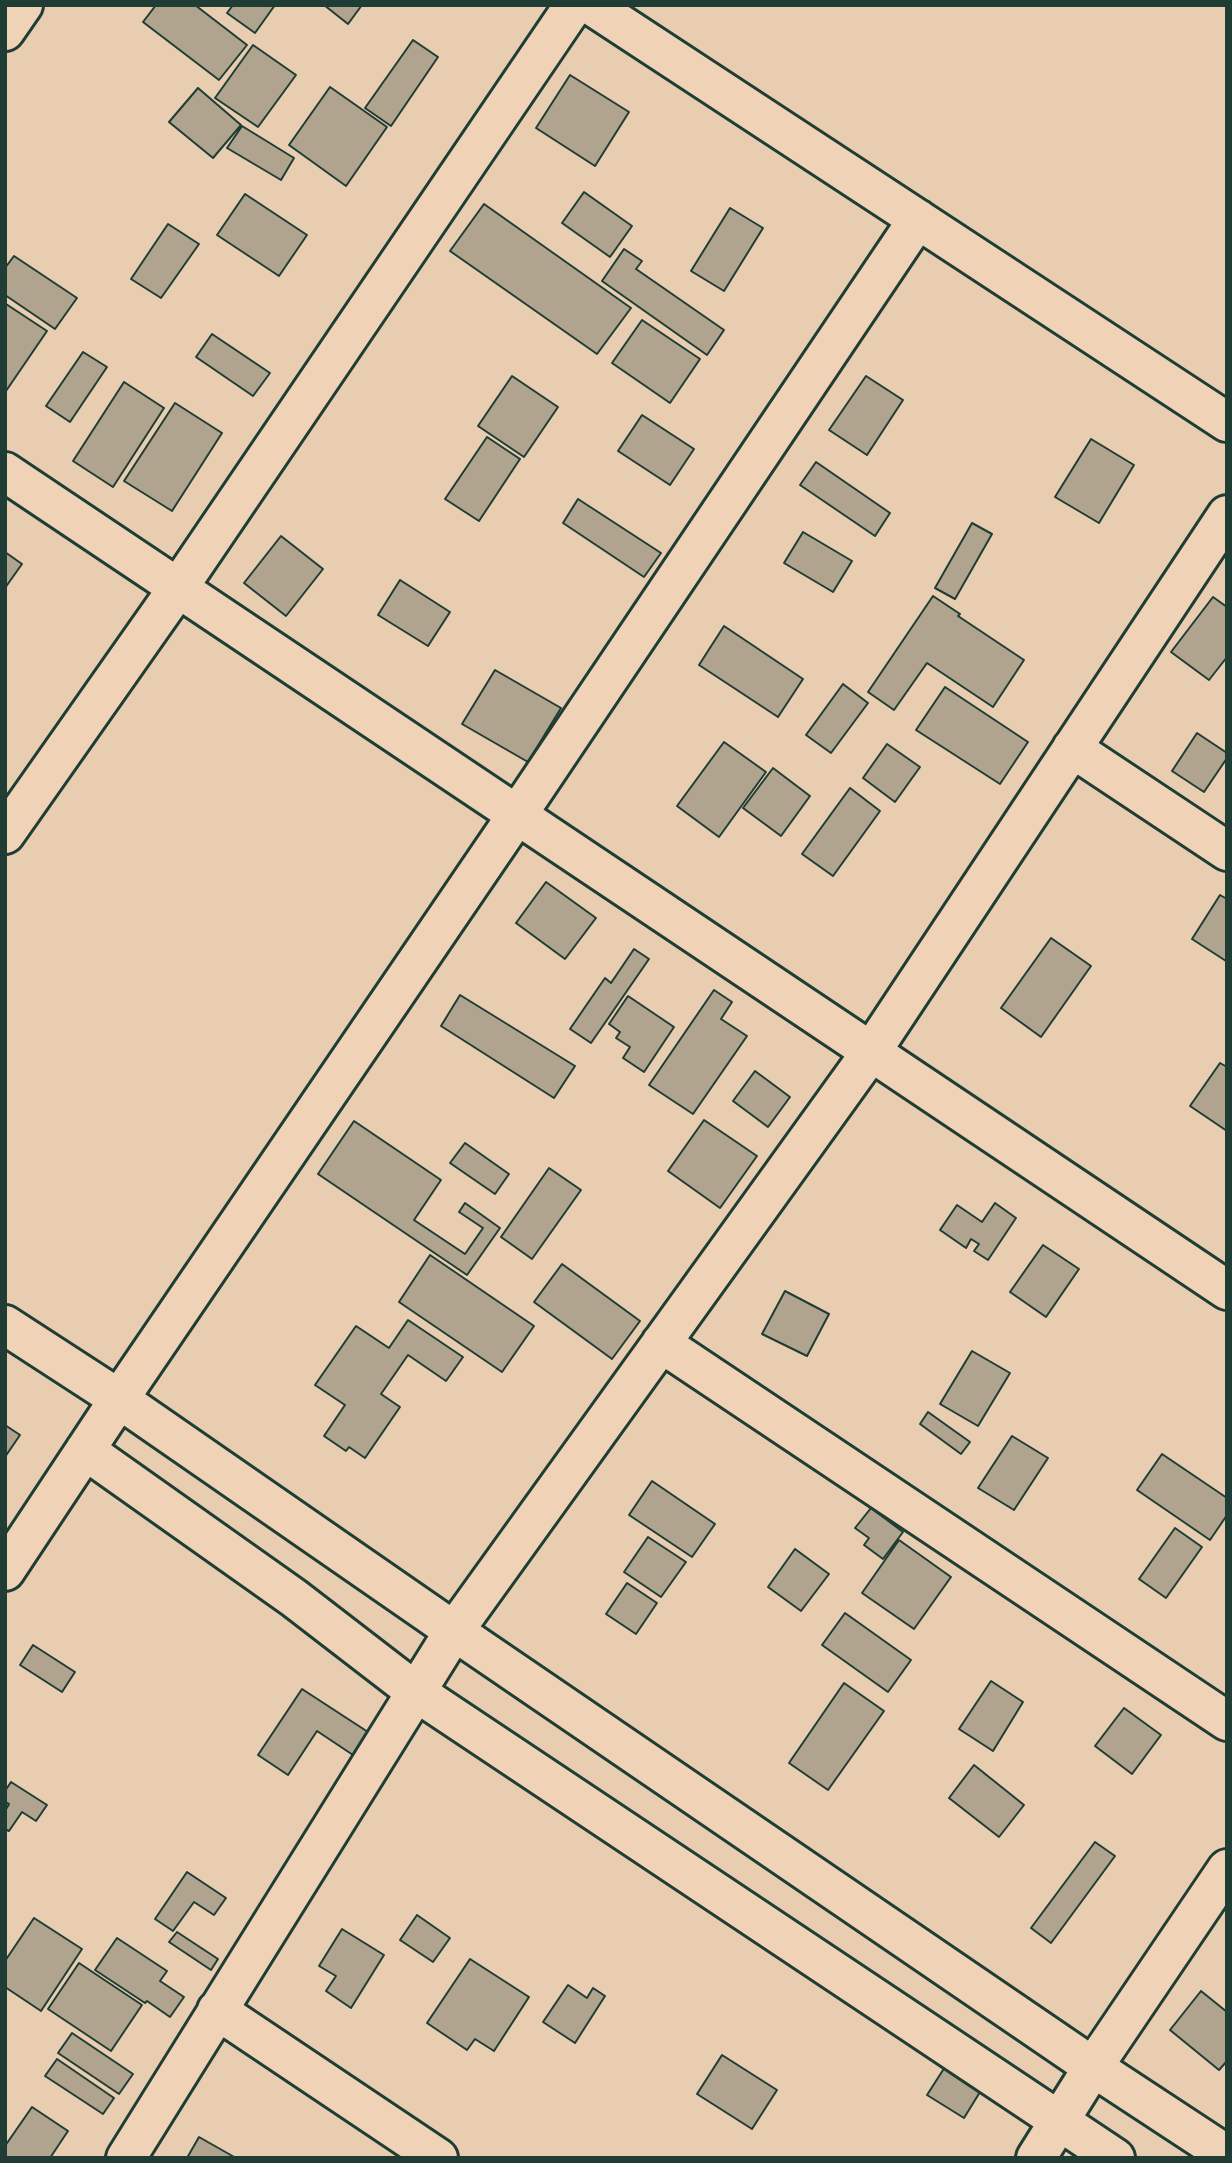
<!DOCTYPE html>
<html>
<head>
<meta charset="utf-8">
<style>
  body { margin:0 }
  #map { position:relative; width:1232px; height:2163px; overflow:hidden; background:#e8cdb1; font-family:Pangolin,sans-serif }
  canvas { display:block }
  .frame { position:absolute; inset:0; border:7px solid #1f3d34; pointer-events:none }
</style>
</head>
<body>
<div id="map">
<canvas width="1232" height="2163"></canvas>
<div class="frame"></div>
</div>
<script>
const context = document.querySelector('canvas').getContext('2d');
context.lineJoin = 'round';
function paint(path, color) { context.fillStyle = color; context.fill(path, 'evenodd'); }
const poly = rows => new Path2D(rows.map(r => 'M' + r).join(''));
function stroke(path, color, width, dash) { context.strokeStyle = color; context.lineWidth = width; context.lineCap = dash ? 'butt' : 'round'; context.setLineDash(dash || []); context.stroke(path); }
const building = poly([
  [156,5,195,5,247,45,219,80,143,22,156,5],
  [233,5,275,5,255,33,227,13,233,5],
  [324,5,362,5,348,24,324,5],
  [413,40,438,57,391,126,365,108,413,40],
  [253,45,296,75,258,127,215,98,253,45],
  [570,75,629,112,595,166,536,128,570,75],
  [330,87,387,127,346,186,289,145,330,87],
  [198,88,241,125,213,158,169,122,198,88],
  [242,126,294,158,281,180,227,148,242,126],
  [584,192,632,226,610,257,562,223,584,192],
  [245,194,307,235,279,276,217,235,245,194],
  [484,204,631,308,597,354,450,251,484,204],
  [730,208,763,228,724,291,691,271,730,208],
  [168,224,199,244,161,298,131,279,168,224],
  [624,249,642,261,636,269,724,330,707,355,602,281,624,249],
  [14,256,77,298,55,329,5,295,5,268,14,256],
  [6,304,47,331,6,391,5,305,6,304],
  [642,320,700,359,670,403,612,363,642,320],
  [212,334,270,373,253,396,196,357,212,334],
  [83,352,107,367,70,422,46,406,83,352],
  [512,376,558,407,524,457,478,426,512,376],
  [866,376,903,400,867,455,829,430,866,376],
  [124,382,164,408,113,487,73,461,124,382],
  [175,403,222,433,172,511,124,481,175,403],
  [642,415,694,449,670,485,618,451,642,415],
  [487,437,520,459,479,521,445,499,487,437],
  [1091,439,1134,465,1099,523,1055,497,1091,439],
  [816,462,890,513,875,536,800,485,816,462],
  [578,499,661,553,644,577,563,523,578,499],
  [972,523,992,534,955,599,935,588,972,523],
  [803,532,852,561,833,592,784,563,803,532],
  [281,536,323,569,286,616,244,583,281,536],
  [5,552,22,564,5,588,5,552],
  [400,580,450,612,428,646,378,615,400,580],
  [933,596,960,614,958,616,1024,660,993,707,927,663,894,710,868,692,933,596],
  [1213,597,1227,607,1227,657,1209,680,1171,652,1213,597],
  [724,626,803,679,778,717,699,665,724,626],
  [495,670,561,708,528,762,462,724,495,670],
  [843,684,868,703,831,753,806,735,843,684],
  [945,687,1028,742,1000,784,916,730,945,687],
  [1197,733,1227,753,1227,758,1204,792,1172,771,1197,733],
  [724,742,766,772,719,837,677,806,724,742],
  [887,744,920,767,895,802,863,778,887,744],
  [773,768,810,796,781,836,743,808,773,768],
  [850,788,880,811,833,876,802,854,850,788],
  [546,882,596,918,565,959,516,923,546,882],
  [1220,895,1227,899,1226,961,1192,939,1220,895],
  [1051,938,1091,966,1041,1037,1001,1008,1051,938],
  [634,949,649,959,591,1043,570,1029,605,978,611,983,634,949],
  [714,990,732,1002,721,1019,747,1036,693,1114,649,1085,714,990],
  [460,995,575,1066,554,1098,441,1026,460,995],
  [628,996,674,1027,644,1072,623,1058,630,1047,616,1038,620,1032,609,1024,628,996],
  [1220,1063,1227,1067,1227,1131,1190,1106,1220,1063],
  [755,1071,790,1097,768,1127,733,1101,755,1071],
  [704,1120,757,1156,720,1208,668,1171,704,1120],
  [354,1121,441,1180,414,1220,465,1254,483,1228,459,1212,465,1203,500,1228,467,1275,318,1174,354,1121],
  [465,1143,509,1174,495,1194,450,1163,465,1143],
  [549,1168,581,1190,532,1259,501,1237,549,1168],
  [995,1203,1016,1218,988,1260,974,1251,979,1244,971,1239,966,1248,940,1230,957,1205,982,1222,995,1203],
  [1043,1245,1079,1269,1046,1317,1010,1292,1043,1245],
  [430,1255,534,1326,502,1372,399,1302,430,1255],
  [562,1264,640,1321,612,1359,534,1302,562,1264],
  [785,1291,829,1314,807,1356,762,1334,785,1291],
  [408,1320,463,1357,446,1381,408,1355,381,1394,400,1407,365,1458,349,1447,346,1451,324,1436,345,1405,315,1385,356,1326,389,1348,408,1320],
  [972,1351,1010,1373,978,1426,940,1404,972,1351],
  [928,1412,970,1442,961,1454,920,1424,928,1412],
  [5,1425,20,1435,5,1457,5,1425],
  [1012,1436,1048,1458,1014,1510,978,1488,1012,1436],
  [1162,1454,1227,1498,1227,1515,1210,1540,1137,1490,1162,1454],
  [652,1481,715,1524,692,1557,629,1515,652,1481],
  [871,1508,903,1532,883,1559,864,1545,869,1538,855,1528,871,1508],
  [1175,1528,1202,1547,1166,1598,1139,1579,1175,1528],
  [648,1537,686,1562,661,1597,624,1572,648,1537],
  [899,1540,951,1577,914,1629,862,1593,899,1540],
  [795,1549,829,1574,801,1611,768,1587,795,1549],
  [627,1583,657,1603,636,1634,606,1614,627,1583],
  [845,1613,911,1660,888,1692,822,1645,845,1613],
  [33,1645,75,1672,62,1692,20,1665,33,1645],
  [991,1681,1023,1702,993,1751,959,1729,991,1681],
  [844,1683,884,1711,828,1790,789,1763,844,1683],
  [302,1689,368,1732,353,1755,317,1731,288,1775,258,1755,302,1689],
  [1124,1708,1161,1735,1132,1774,1095,1746,1124,1708],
  [974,1765,1024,1805,999,1837,949,1798,974,1765],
  [11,1782,47,1805,36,1821,22,1812,9,1831,5,1829,5,1811,9,1804,5,1802,5,1791,11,1782],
  [1095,1842,1115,1856,1051,1943,1031,1928,1095,1842],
  [187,1872,226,1898,214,1915,194,1902,173,1931,155,1919,187,1872],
  [417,1915,450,1938,433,1962,400,1940,417,1915],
  [34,1918,82,1949,41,2011,5,1987,5,1961,34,1918],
  [342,1929,384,1955,351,2008,326,1991,336,1976,319,1966,342,1929],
  [177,1932,218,1959,211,1970,169,1942,177,1932],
  [117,1938,167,1971,160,1981,184,1997,170,2017,147,2001,145,2003,95,1970,117,1938],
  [470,1959,529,1997,494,2051,475,2039,467,2050,427,2023,470,1959],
  [79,1963,142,2005,111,2051,48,2009,79,1963],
  [568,1985,587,1998,593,1988,605,1996,575,2043,543,2022,568,1985],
  [1201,1991,1227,2012,1227,2061,1219,2070,1170,2030,1201,1991],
  [72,2033,133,2074,119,2094,58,2053,72,2033],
  [722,2055,777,2090,752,2129,697,2094,722,2055],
  [952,2056,988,2079,964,2118,927,2095,952,2056],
  [57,2059,114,2098,103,2114,45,2076,57,2059],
  [32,2107,68,2131,50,2158,5,2158,5,2146,32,2107],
  [199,2137,236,2158,187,2158,199,2137]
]);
const minor = poly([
  [591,5,1227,422],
  [5,31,23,5],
  [5,472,1227,1290],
  [1072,748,1227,851],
  [5,834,178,588,574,5],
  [5,1325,119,1399,454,1631,1093,2067,1227,2155],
  [661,1343,1227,1721],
  [85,1450,294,1598,416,1692,1115,2158],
  [5,1571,119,1399,517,815,918,219],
  [217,2010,438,2158],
  [126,2158,454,1631,871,1052,1227,515],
  [1036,2158,1093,2067,1227,1869]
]);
paint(building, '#b0a48e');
stroke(building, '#1f3d34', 2);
stroke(minor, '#1f3d34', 44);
stroke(minor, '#f0d3b6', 38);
</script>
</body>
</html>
